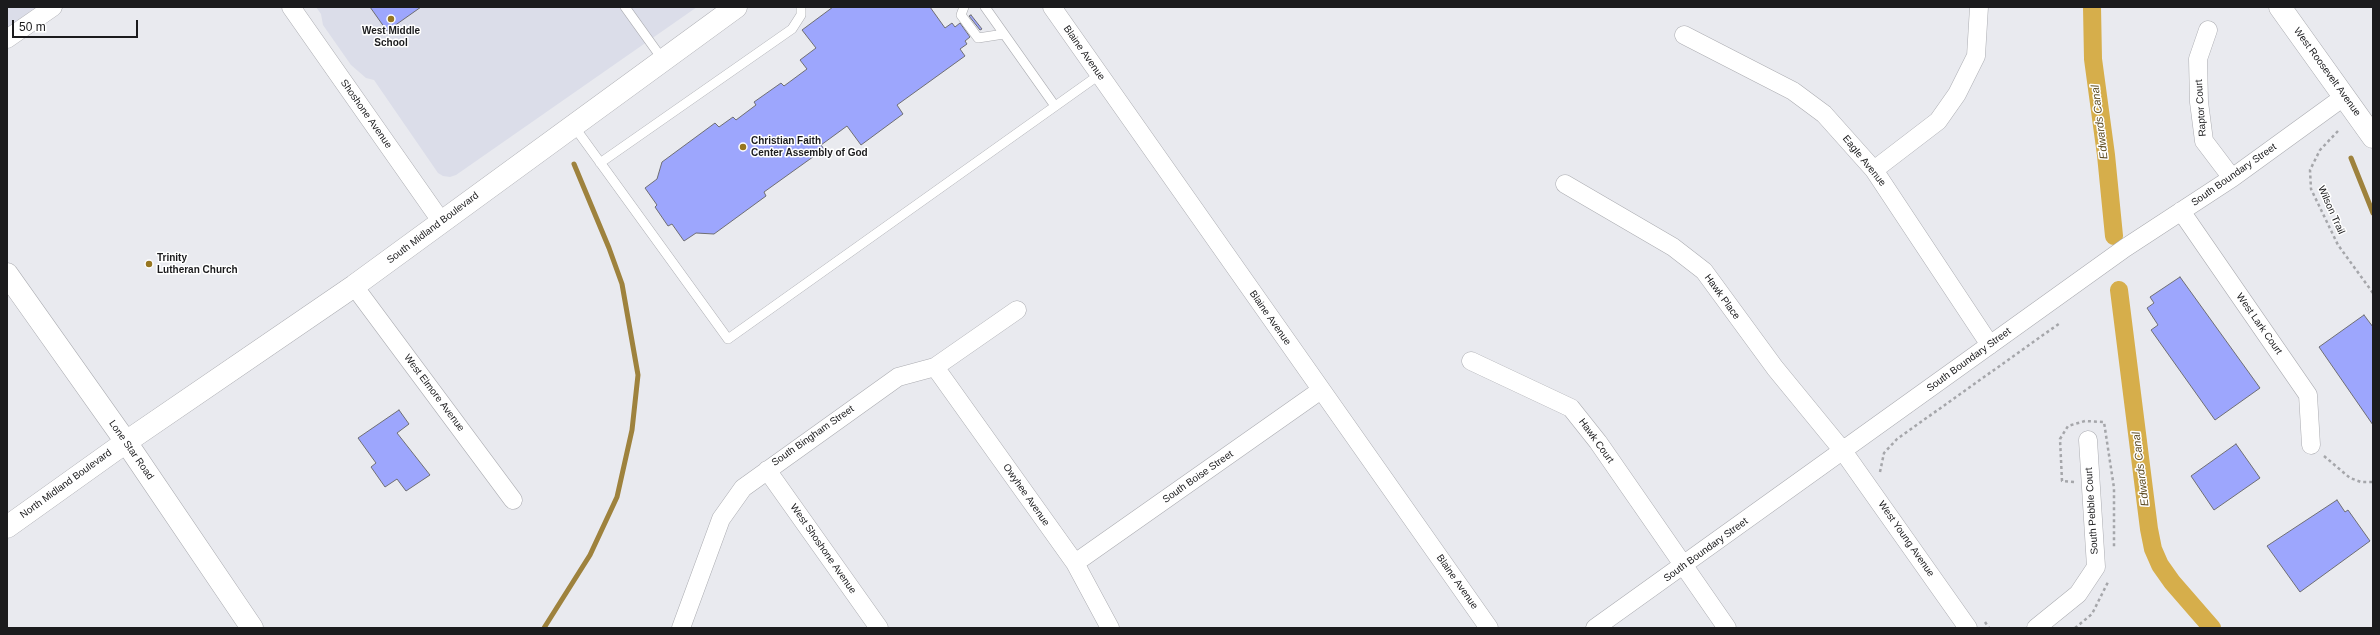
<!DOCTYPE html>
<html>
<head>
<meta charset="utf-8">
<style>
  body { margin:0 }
  #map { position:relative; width:2380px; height:635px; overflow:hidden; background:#e9eaef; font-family:Arial,sans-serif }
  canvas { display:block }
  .frame { position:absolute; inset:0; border:8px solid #1b1b1d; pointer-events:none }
  .scale { position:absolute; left:12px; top:20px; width:126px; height:18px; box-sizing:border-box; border:2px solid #1b1b1d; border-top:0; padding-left:5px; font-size:12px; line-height:14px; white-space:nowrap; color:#1b1b1d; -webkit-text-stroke:3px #fff; paint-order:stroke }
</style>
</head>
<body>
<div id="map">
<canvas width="2380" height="635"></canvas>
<div class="frame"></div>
<div class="scale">50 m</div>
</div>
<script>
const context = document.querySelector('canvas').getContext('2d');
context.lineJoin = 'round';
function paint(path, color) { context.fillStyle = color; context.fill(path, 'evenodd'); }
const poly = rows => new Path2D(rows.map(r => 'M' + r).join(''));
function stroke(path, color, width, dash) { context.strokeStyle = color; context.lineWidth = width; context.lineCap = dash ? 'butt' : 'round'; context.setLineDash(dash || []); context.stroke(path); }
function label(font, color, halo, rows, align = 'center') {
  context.font = font + ' Arial,sans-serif'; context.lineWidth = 3; context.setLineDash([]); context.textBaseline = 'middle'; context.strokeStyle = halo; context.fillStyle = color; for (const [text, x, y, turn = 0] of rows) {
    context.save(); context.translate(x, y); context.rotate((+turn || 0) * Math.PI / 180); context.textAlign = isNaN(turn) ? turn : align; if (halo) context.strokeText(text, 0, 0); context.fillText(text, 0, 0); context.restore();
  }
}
const built = poly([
  [7,7,36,7,7,28],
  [316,7,697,7,456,175,450,177,443,176,438,173,374,80,366,78,351,65,323,25,321,14]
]);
const stream = poly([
  [2351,158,2373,213],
  [544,628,590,555,617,497,632,430,638,375,622,284,609,248,574,164]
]);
const canal = poly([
  [2092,7,2093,59,2106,155,2114,236],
  [2119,290,2149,529,2153,549,2160,565,2172,582,2212,628]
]);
const building = poly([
  [370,7,421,7,387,31,370,7],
  [833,7,930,7,945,28,952,23,955,27,960,23,970,37,965,41,967,44,960,49,965,56,897,105,903,114,861,145,847,126,821,145,824,149,764,192,766,196,714,234,696,233,684,241,672,224,668,226,655,207,657,205,645,188,657,179,662,162,715,123,719,127,733,117,736,120,756,105,754,102,781,83,784,86,807,69,800,60,816,48,802,30,833,7],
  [971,15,982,29,980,30,969,16,971,15],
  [2180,277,2260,388,2215,420,2151,330,2158,325,2147,308,2154,303,2150,297,2180,277],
  [2364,315,2373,327,2373,425,2319,347,2364,315],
  [399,410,409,424,397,433,430,475,406,491,397,479,385,487,371,467,376,463,358,438,399,410],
  [2236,444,2260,478,2214,510,2191,476,2236,444],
  [2337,500,2345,512,2348,510,2370,541,2300,592,2267,546,2337,500]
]);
const path = poly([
  [2338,131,2320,150,2310,170,2311,189,2338,245,2373,293],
  [2324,456,2350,478,2361,482,2373,482],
  [1880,472,1884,453,1897,439,2060,323],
  [2074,482,2062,481,2060,439,2068,426,2085,421,2104,422,2114,488,2114,548],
  [1985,622,1989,628],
  [2075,628,2092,614,2108,582]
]);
const lane = poly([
  [625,7,663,60],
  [964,7,961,15,978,38,1004,34],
  [985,7,1055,106],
  [573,125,728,339,1099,75],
  [600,163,792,29,801,15,801,7]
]);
const street = poly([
  [291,7,441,221],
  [1052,7,1489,628],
  [2208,30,2198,59,2199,102,2204,141,2232,178],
  [1684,35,1793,91,1824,114,1874,170,1990,345],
  [7,39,53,7],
  [1874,170,1938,121,1957,94,1976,56,1979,7],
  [1565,184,1673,247,1704,271,1775,368,1843,451,1968,628],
  [2181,211,2308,395,2311,445],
  [354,286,513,500],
  [1471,361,1571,408,1598,442,1727,628],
  [935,367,1075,563,1110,628],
  [767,470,879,628],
  [1075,563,1321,390],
  [681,628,721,519,743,488,898,377,935,367,1017,310],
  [1595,628,2125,248,2232,178,2345,96],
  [2036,628,2078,594,2096,567,2088,440]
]);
const secondary = poly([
  [2280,7,2373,137],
  [7,274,126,442,252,628],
  [7,527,126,442,354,286,736,7]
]);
const markers = [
  [391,19,4,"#97761f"],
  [743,147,4,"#97761f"],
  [149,264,4,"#97761f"]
];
const poiNames = [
  ["West Middle",391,31,"center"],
  ["School",391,43,"center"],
  ["Christian Faith",751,141],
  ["Center Assembly of God",751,153],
  ["Trinity",157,258],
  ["Lutheran Church",157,270]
];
const streetNames = [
  ["Blaine Avenue",1084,53,55],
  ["West Roosevelt Avenue",2327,72,54],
  ["Raptor Court",2201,108,-94],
  ["Shoshone Avenue",366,114,55],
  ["Eagle Avenue",1864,161,51],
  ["South Boundary Street",2234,175,-35],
  ["Wilson Trail",2331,210,66],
  ["South Midland Boulevard",433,228,-37],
  ["Hawk Place",1722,297,54],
  ["Blaine Avenue",1270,318,55],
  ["West Lark Court",2259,324,55],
  ["South Boundary Street",1969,360,-36],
  ["West Elmore Avenue",434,393,53],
  ["South Bingham Street",813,436,-35],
  ["Hawk Court",1596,441,54],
  ["Lone Star Road",131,450,55],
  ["South Boise Street",1198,477,-35],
  ["North Midland Boulevard",66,484,-36],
  ["Owyhee Avenue",1026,495,55],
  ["South Pebble Court",2092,511,-94],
  ["West Young Avenue",1906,539,55],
  ["West Shoshone Avenue",823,549,55],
  ["South Boundary Street",1706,550,-36],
  ["Blaine Avenue",1457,582,55]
];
const waterNames = [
  ["Edwards Canal",2100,122,-97],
  ["Edwards Canal",2141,469,-97]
];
paint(built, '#dbdde9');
stroke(stream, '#9e823d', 5);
stroke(canal, '#d6ae4b', 18);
paint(building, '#9da6fd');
stroke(building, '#6e6e73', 1);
stroke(lane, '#abacb1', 10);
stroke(street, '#abacb1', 19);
stroke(secondary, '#abacb1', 23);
stroke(path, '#a5a6aa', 2.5, [3, 3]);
stroke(lane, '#fff', 9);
stroke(street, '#fff', 18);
stroke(secondary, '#fff', 22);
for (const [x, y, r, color] of markers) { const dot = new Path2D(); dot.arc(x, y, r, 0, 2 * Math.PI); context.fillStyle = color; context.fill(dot); stroke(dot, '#fff', 1.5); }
label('bold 10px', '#1b1b1d', '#fff', poiNames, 'left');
label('10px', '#1b1b1d', '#fff', streetNames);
label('italic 11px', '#5d4c23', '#fff', waterNames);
</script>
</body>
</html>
